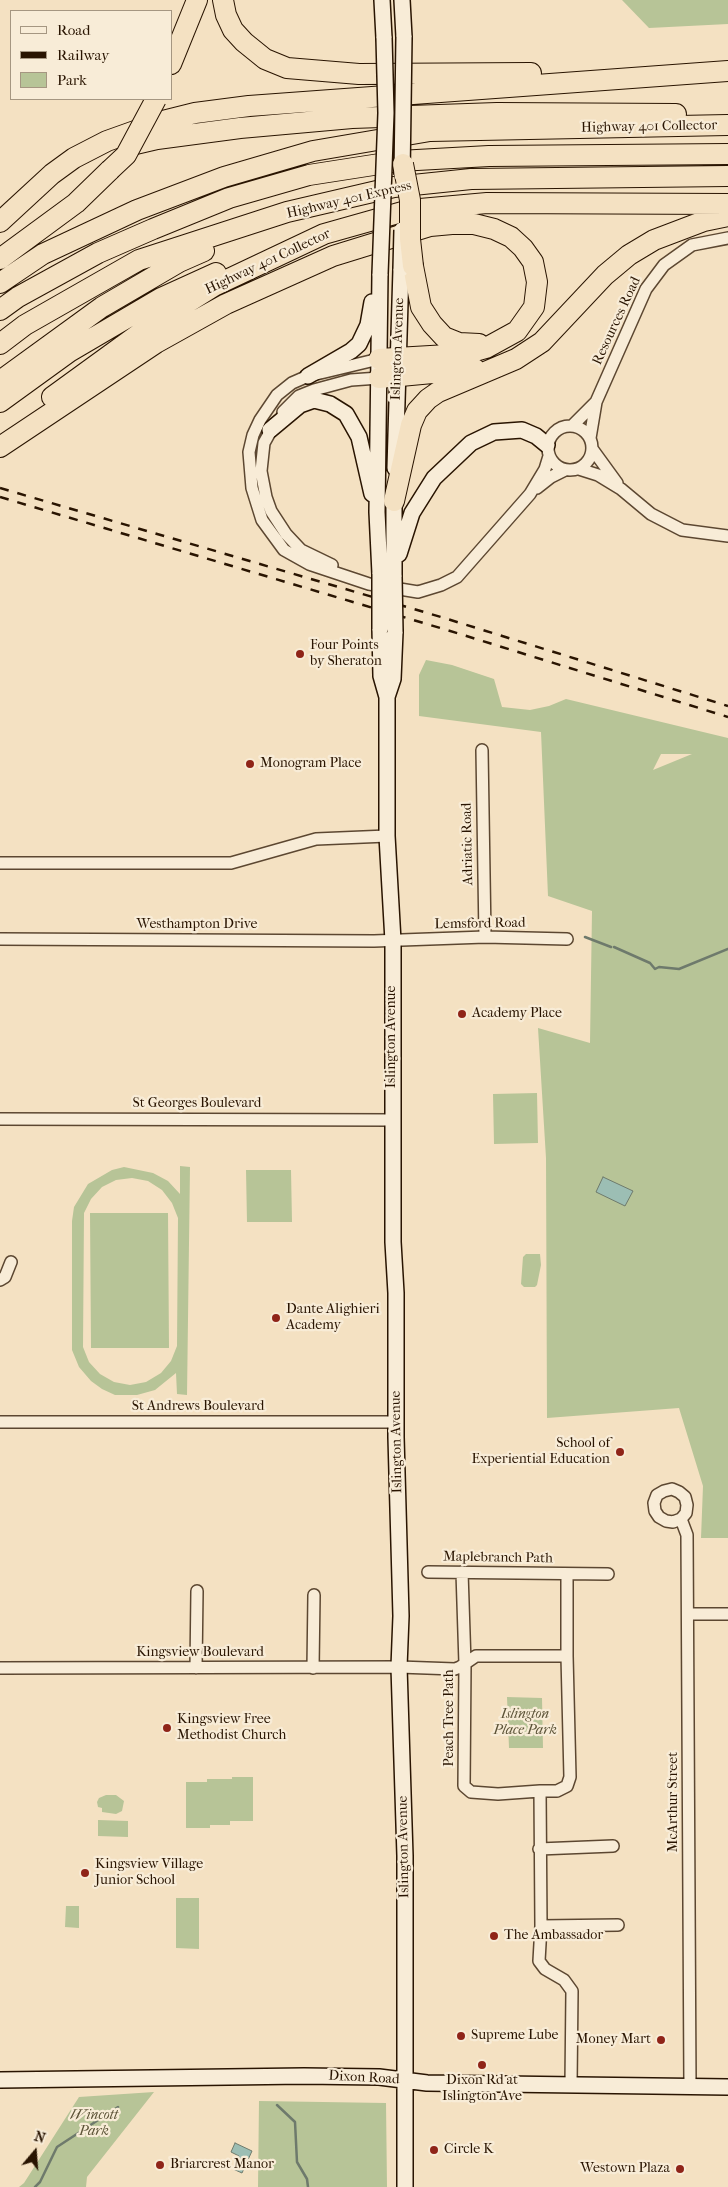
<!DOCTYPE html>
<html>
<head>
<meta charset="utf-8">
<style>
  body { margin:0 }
  #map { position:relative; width:728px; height:2187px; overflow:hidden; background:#f4e1c2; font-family:"IM FELL French Canon",serif }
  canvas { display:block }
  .legend { position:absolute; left:10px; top:10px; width:162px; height:90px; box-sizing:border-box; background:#f8ecd7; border:1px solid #a59681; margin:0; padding:6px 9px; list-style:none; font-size:15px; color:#291401 }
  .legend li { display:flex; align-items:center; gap:10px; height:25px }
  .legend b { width:25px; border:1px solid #a59681 }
  .north { position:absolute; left:10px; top:2127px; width:50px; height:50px; -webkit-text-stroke:4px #f8ecd7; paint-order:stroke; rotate:18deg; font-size:14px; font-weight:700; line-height:20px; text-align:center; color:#291401 }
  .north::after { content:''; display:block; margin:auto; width:18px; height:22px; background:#291401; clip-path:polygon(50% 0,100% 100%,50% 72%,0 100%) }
</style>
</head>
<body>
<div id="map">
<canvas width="728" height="2187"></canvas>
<ul class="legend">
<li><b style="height:6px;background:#f8ecd7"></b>Road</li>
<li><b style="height:6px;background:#291401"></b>Railway</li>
<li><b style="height:14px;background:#b7c497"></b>Park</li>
</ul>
<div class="north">N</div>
</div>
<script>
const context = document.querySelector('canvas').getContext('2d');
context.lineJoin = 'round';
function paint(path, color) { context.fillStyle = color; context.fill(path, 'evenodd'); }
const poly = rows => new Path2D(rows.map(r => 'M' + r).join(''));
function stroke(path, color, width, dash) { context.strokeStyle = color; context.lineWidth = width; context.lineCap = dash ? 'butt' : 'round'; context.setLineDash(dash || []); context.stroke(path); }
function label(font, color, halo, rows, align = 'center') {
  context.font = font + ' "IM FELL French Canon",serif'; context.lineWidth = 4.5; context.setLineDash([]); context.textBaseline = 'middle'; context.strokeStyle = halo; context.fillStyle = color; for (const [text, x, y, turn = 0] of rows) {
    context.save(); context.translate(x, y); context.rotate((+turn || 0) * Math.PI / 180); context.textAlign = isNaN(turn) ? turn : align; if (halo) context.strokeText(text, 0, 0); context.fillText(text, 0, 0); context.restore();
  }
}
const green = poly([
  [622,0,728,0,728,24,649,28],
  [426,660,452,665,494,679,502,707,530,710,549,706,566,699,728,738,728,1538,701,1538,703,1486,679,1408,547,1418,546,1158,538,1028,590,1043,592,911,548,896,541,732,419,716,419,675],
  [661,754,692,754,653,770],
  [537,1093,538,1143,494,1144,493,1094],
  [180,1166,190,1167,187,1395,177,1394,176,1373,155,1390,137,1395,115,1395,102,1389,91,1381,79,1367,72,1350,72,1221,74,1207,88,1184,112,1170,124,1167,153,1173,168,1181,180,1194],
  [132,1178,148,1181,162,1190,172,1203,178,1218,177,1346,171,1361,161,1373,146,1382,130,1385,114,1382,100,1374,89,1362,83,1347,84,1213,91,1199,102,1187,116,1180],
  [246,1170,291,1170,292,1222,247,1222],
  [90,1213,168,1213,169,1348,91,1348],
  [526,1254,540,1254,541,1265,537,1285,535,1287,524,1287,521,1284,523,1257],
  [507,1697,542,1698,543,1748,509,1748],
  [232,1777,253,1777,253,1821,230,1821,230,1825,210,1825,210,1828,186,1828,186,1782,207,1782,207,1779,232,1779],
  [106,1795,116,1795,124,1801,122,1811,116,1814,102,1812,102,1808,98,1807,97,1802,99,1798],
  [98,1820,128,1821,128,1837,98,1836],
  [176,1898,199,1898,199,1949,176,1948],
  [66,1906,79,1906,79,1928,65,1927],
  [154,2092,87,2177,86,2187,19,2187,24,2183,79,2097],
  [259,2101,386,2103,387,2187,258,2187]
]);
const water = poly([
  [603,1177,633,1191,625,1206,596,1192,603,1177],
  [235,2143,252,2151,242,2173,233,2169,239,2156,231,2152,235,2143]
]);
const stream = poly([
  [585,937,611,947],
  [614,947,650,963,655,969,659,967,679,969,728,949],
  [277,2105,295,2122,297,2162,307,2179,308,2187],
  [35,2187,40,2182,57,2147,118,2107]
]);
const minor = poly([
  [379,359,308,376,292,383,277,395,260,420,253,435,249,452,252,488,262,520,284,550,309,564,369,584,418,592,441,585,457,577,530,494,545,469,549,456],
  [283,412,299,396,314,390,351,380,379,378],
  [274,425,264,443,261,471,266,497,271,511,286,534,301,550,332,565],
  '548 448a22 22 0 1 1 44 0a22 22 0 1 1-44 0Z',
  [572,426,596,402],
  [590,438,596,402,646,289,664,265,692,245,728,238],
  [593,450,617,483],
  [579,469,598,475,621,489,651,514,682,530,728,536],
  [537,488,551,477,565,470],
  [482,750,485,937],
  [0,863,231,863,316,839,387,836],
  [0,939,374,941,485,937,567,939],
  [0,1119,393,1120],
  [0,1280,5,1277,11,1262],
  [0,1422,396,1422],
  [681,1519,686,1513,687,1505,685,1497,679,1492,672,1489,664,1491,657,1495,654,1503,655,1511,659,1517,666,1521,673,1522,681,1519,687,1535,690,2087],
  [428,1572,608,1574],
  [462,1572,465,1664,464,1786,471,1792,498,1794,540,1791],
  [567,1574,567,1656,570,1777,567,1786,557,1791,540,1791,541,1926,539,1961,545,1969,564,1980,572,1991,571,2084],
  [688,1614,728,1614],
  [0,1668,399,1667,455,1669,460,1667,476,1656,567,1656],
  [196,1668,197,1591],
  [313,1668,314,1595],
  [539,1849,613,1846],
  [541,1926,618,1925]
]);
const secondary = poly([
  [382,0,384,38],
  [402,0,404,37],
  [308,376,351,351,359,344,368,325,372,302],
  [270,430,300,405,314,400,330,404,346,414,359,437,372,494],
  [395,468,401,269],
  [399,554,412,513,434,478,471,443,494,432,522,430,536,436,547,445],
  [380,574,377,512,380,274],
  [394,577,394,491],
  [380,629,381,676,387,697,387,836,393,941,393,1242,396,1293,396,1437,401,1616,399,1667,405,1856,405,2187],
  [387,697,393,679,395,632],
  [0,2080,304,2076,379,2077,427,2083,728,2087]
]);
const motorway = poly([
  [223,0,226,15,233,30,244,42,265,59,287,68,359,74,531,73],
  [171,64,197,0],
  [127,146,157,139,240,128,352,118,497,113,676,114],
  [0,222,52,174,74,158,107,141,163,121,195,113,249,106,728,71],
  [0,259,76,203,110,170],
  [413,266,421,307,432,324,444,337,459,343,479,344],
  [0,283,43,254,137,210,224,177,313,151,430,131,728,125],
  [0,310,18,297,98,253,153,229,229,198,309,175,399,161,489,156,728,154],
  [0,344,25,325,139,260,287,212,394,187,471,179,728,176],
  [379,378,475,369],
  [0,381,102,307,179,262,204,251],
  [52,397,147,328,214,286,324,234,409,210,487,203,728,204],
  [0,402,69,352,161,298,216,273],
  [0,447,156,343,226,304,333,256,430,226,452,224,474,224,494,229,511,237,523,248,533,262,537,282,534,307,517,331,486,348,465,354,379,359],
  [394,501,411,425,417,411,428,399,438,392,516,359,542,342,605,275,629,255,654,240,704,221,728,216]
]);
const rail = poly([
  [0,488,441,617,728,706],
  [0,497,447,630,728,717]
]);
const secondaryBridge = poly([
  [402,175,404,37],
  [401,269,402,230],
  [380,274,386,113,384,38],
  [380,574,380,629],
  [394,577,395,632]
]);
const motorwayBridge = poly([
  [403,164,410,200,410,239,413,266],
  [110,170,126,155,156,99]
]);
const markers = [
  [300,654,5,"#8f2418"],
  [250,764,5,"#8f2418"],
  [462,1014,5,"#8f2418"],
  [276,1318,5,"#8f2418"],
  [620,1452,5,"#8f2418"],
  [167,1728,5,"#8f2418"],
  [85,1873,5,"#8f2418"],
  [494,1936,5,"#8f2418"],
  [461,2036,5,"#8f2418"],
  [661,2040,5,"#8f2418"],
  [482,2065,5,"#8f2418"],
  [434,2150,5,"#8f2418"],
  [160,2165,5,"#8f2418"],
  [680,2169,5,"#8f2418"]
];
const streetNames = [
  ["Highway 401 Collector",649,127,-1],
  ["Highway 401 Express",349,200,-13],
  ["Highway 401 Collector",268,262,-25],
  ["Resources Road",617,321,-65],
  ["Islington Avenue",398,349,-88],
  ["Adriatic Road",468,844,-91],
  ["Lemsford Road",480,924,-1],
  ["Westhampton Drive",197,925],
  ["Islington Avenue",392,1037,-90],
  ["St Georges Boulevard",197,1104],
  ["St Andrews Boulevard",198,1407],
  ["Islington Avenue",397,1442,-91],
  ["Maplebranch Path",498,1558,1],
  ["Kingsview Boulevard",200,1653],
  ["Peach Tree Path",450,1718,-90],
  ["McArthur Street",674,1802,-90],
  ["Islington Avenue",404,1847,-91],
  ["Dixon Road",364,2078,3]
];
const poiNames = [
  ["Four Points",310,646],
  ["by Sheraton",310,662],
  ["Monogram Place",260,764],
  ["Academy Place",472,1014],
  ["Dante Alighieri",286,1310],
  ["Academy",286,1326],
  ["School of",610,1444,"right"],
  ["Experiential Education",610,1460,"right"],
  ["Kingsview Free",177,1720],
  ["Methodist Church",177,1736],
  ["Kingsview Village",95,1865],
  ["Junior School",95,1881],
  ["The Ambassador",504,1936],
  ["Supreme Lube",471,2036],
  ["Money Mart",651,2040,"right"],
  ["Dixon Rd at",482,2081,"center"],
  ["Islington Ave",482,2097,"center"],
  ["Circle K",444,2150],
  ["Briarcrest Manor",170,2165],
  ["Westown Plaza",670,2169,"right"]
];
const parkNames = [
  ["Islington",525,1715],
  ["Place Park",525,1731],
  ["Wincott",94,2116],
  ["Park",94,2132]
];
paint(green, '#b7c497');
paint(water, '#9cbeb4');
stroke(water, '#6e7a6c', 1);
stroke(stream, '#6e7a6c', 2.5);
stroke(minor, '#5c4731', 14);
stroke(secondary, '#291401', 18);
stroke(motorway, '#291401', 22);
stroke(minor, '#f8ecd7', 11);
stroke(secondary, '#f8ecd7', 15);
stroke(motorway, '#f4e1c2', 20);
stroke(rail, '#291401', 2.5, [9, 9]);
stroke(secondaryBridge, '#291401', 18, []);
stroke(motorwayBridge, '#291401', 22, []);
stroke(secondaryBridge, '#f8ecd7', 15);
stroke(motorwayBridge, '#f4e1c2', 20);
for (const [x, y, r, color] of markers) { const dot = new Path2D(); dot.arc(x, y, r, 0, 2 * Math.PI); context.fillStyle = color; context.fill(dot); stroke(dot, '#f8ecd7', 2); }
label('14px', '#291401', '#f8ecd7', streetNames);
label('14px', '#291401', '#f8ecd7', poiNames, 'left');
label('italic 14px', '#5b5236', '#f8ecd7', parkNames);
</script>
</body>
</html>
